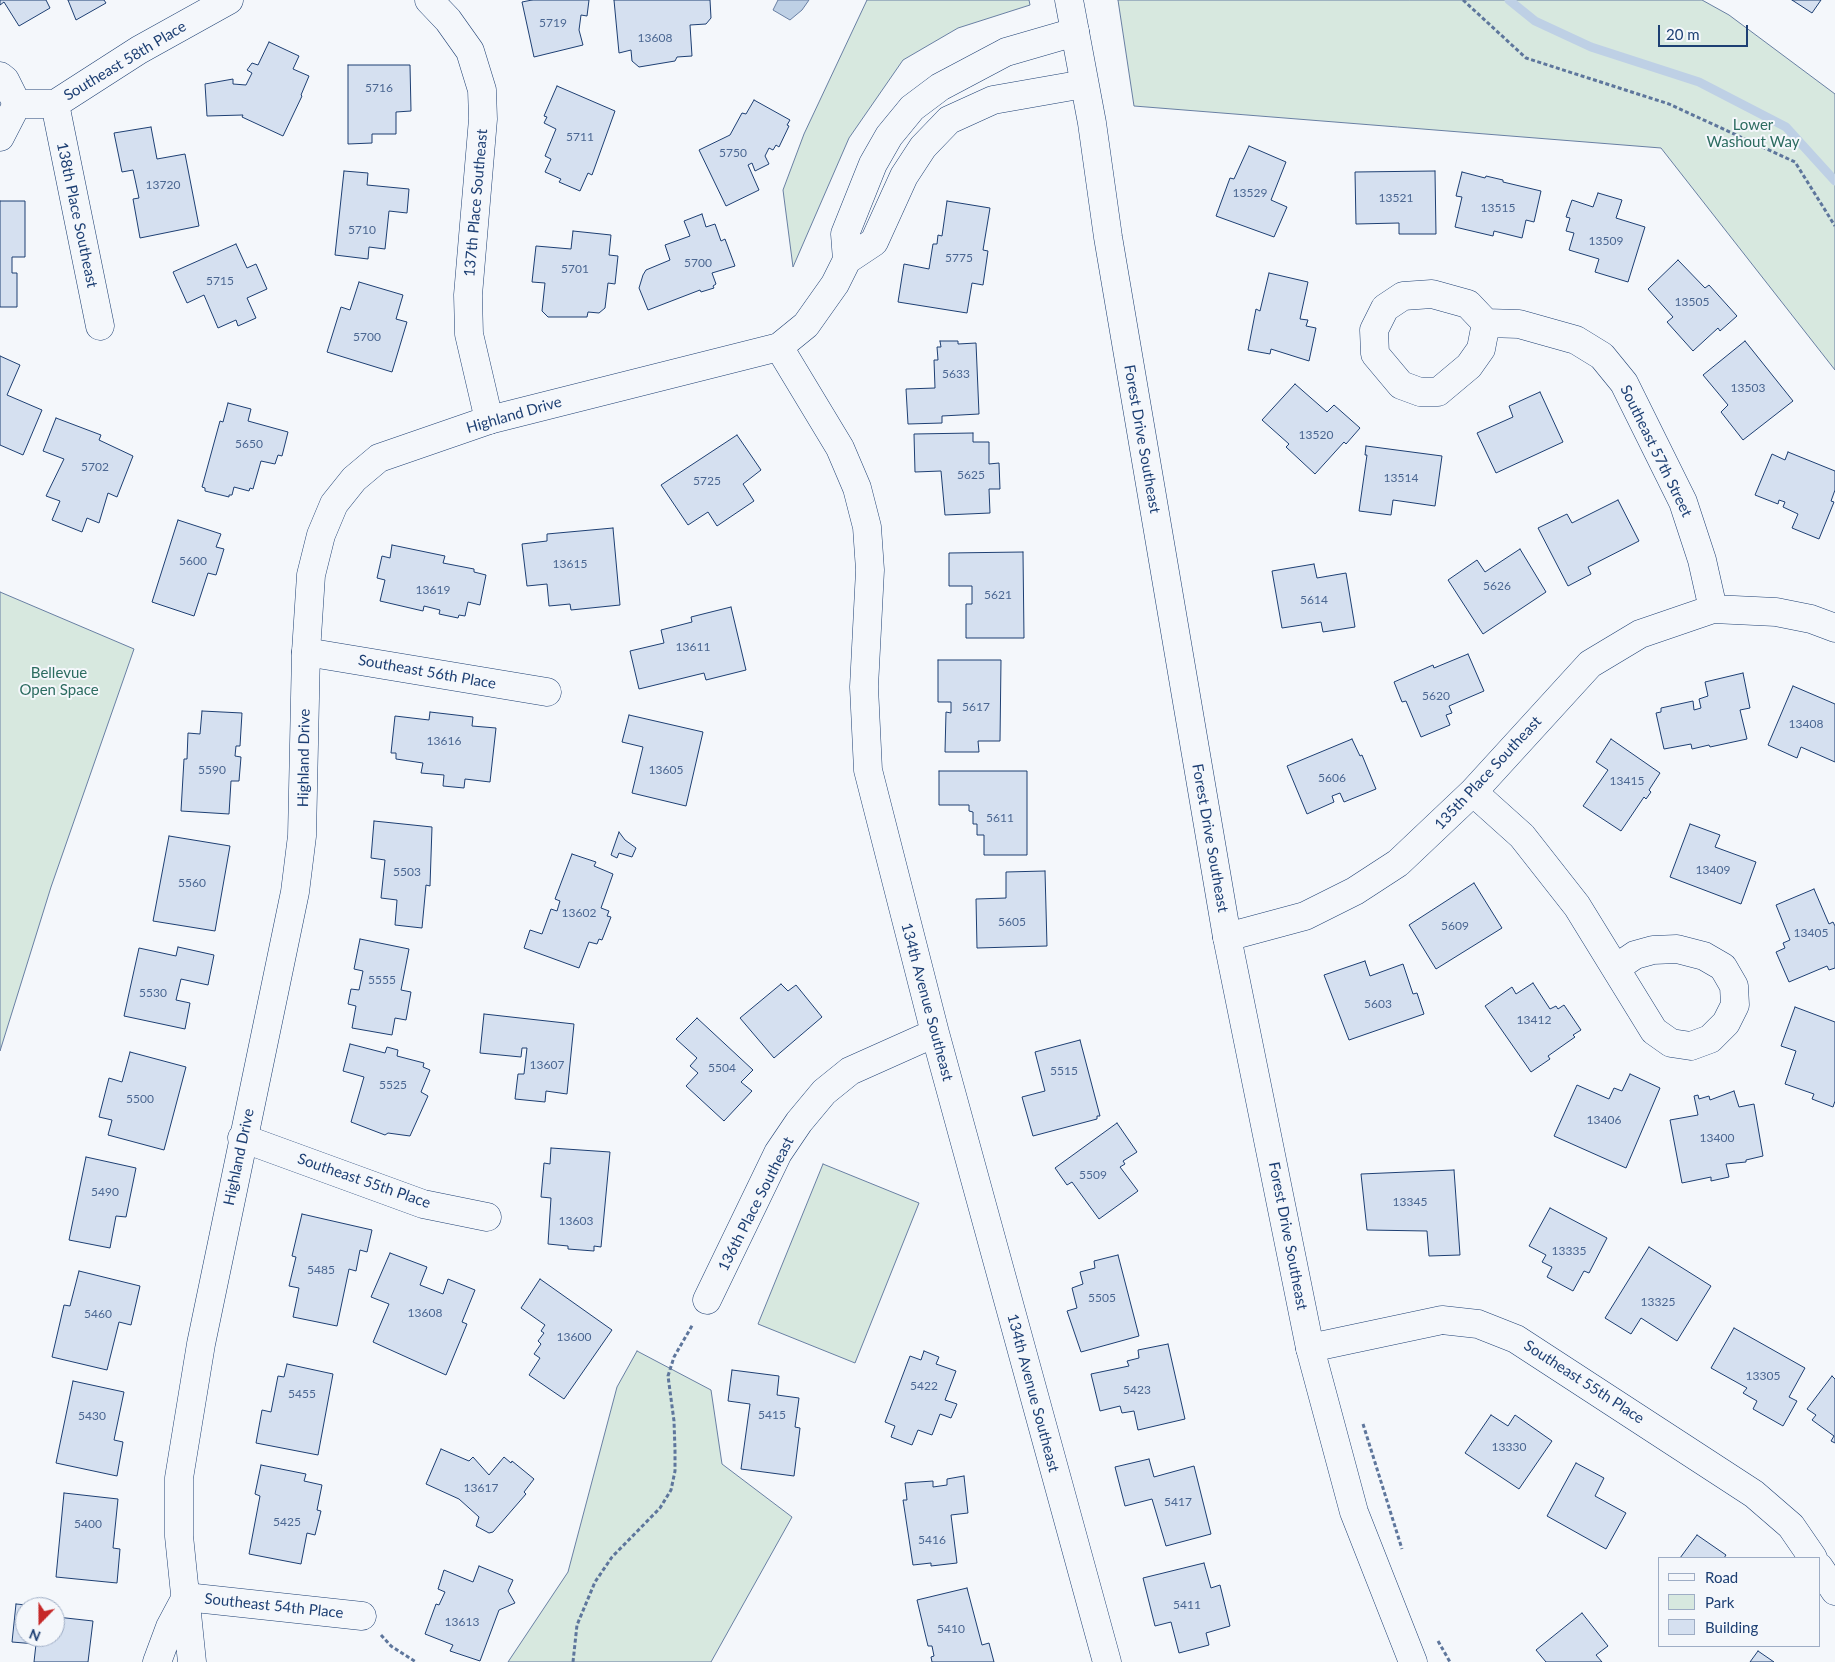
<!DOCTYPE html>
<html>
<head>
<meta charset="utf-8">
<style>
  body { margin:0 }
  #map { position:relative; width:1835px; height:1662px; overflow:hidden; background:#f4f7fb; font-family:Lato,sans-serif }
  canvas { display:block }
  .legend { position:absolute; left:1658px; top:1557px; width:162px; height:90px; box-sizing:border-box; background:#f4f7fb; border:1px solid #9eadc5; margin:0; padding:6px 9px; list-style:none; font-size:15px; color:#1d3f73 }
  .legend li { display:flex; align-items:center; gap:10px; height:25px }
  .legend b { width:25px; border:1px solid #9eadc5 }
  .north { position:absolute; left:15px; top:1597px; width:50px; height:50px; box-sizing:border-box; background:#f4f7fb; border:1px solid #9eadc5; border-radius:50%; rotate:202deg; font-size:14px; font-weight:700; line-height:20px; text-align:center; color:#1d3f73 }
  .north::after { content:''; display:block; margin:auto; width:18px; height:22px; background:#c62828; clip-path:polygon(50% 0,100% 100%,50% 72%,0 100%) }
  .scale { position:absolute; left:1658px; top:25px; width:90px; height:22px; box-sizing:border-box; border:2px solid #1d3f73; border-top:0; padding-left:6px; font-size:15px; line-height:18px; white-space:nowrap; color:#1d3f73; -webkit-text-stroke:4px #f4f7fb; paint-order:stroke }
</style>
</head>
<body>
<div id="map">
<canvas width="1835" height="1662"></canvas>
<ul class="legend">
<li><b style="height:6px;background:#f4f7fb"></b>Road</li>
<li><b style="height:14px;background:#d7e8df"></b>Park</li>
<li><b style="height:14px;background:#d5e0f0"></b>Building</li>
</ul>
<div class="north">N</div>
<div class="scale">20 m</div>
</div>
<script>
const context = document.querySelector('canvas').getContext('2d');
context.lineJoin = 'round';
function paint(path, color) { context.fillStyle = color; context.fill(path, 'evenodd'); }
const poly = rows => new Path2D(rows.map(r => 'M' + r).join(''));
function stroke(path, color, width, dash) { context.strokeStyle = color; context.lineWidth = width; context.lineCap = dash ? 'butt' : 'round'; context.setLineDash(dash || []); context.stroke(path); }
function label(font, color, halo, rows, align = 'center') {
  context.font = font + ' Lato,sans-serif'; context.lineWidth = 4; context.setLineDash([]); context.textBaseline = 'middle'; context.strokeStyle = halo; context.fillStyle = color; for (const [text, x, y, turn = 0] of rows) {
    context.save(); context.translate(x, y); context.rotate((+turn || 0) * Math.PI / 180); context.textAlign = isNaN(turn) ? turn : align; if (halo) context.strokeText(text, 0, 0); context.fillText(text, 0, 0); context.restore();
  }
}
const green = poly([
  [867,0,1029,0,1030,5,958,28,903,60,849,138,793,267,783,190,804,134,867,0],
  [1118,0,1702,0,1729,15,1835,94,1835,370,1661,148,1134,106,1118,0],
  [0,592,134,649,51,887,0,1051,0,592],
  [823,1164,919,1203,855,1363,758,1324,823,1164],
  [637,1351,711,1390,722,1464,792,1517,711,1662,508,1662,568,1572,617,1387,637,1351]
]);
const water = poly([
  [778,0,809,0,802,10,790,20,773,10,778,0]
]);
const stream = poly([
  [1509,0,1535,21,1591,47,1699,82,1786,127,1835,181]
]);
const building = poly([
  [0,0,46,0,50,8,19,26,4,2,0,5,0,0],
  [68,0,104,0,106,3,76,20,68,0],
  [532,0,589,0,587,16,581,15,579,30,583,45,534,57,522,2,532,0],
  [614,0,710,0,711,18,706,24,690,25,692,56,677,57,675,61,639,67,632,61,631,50,619,53,614,0],
  [1792,0,1821,0,1812,13,1792,0],
  [269,42,299,56,293,69,309,76,301,95,302,96,283,136,242,117,243,115,207,116,205,84,233,79,233,84,246,85,252,73,247,70,252,63,258,65,269,42],
  [348,65,410,65,411,111,396,112,396,134,372,134,372,143,348,144,348,65],
  [557,86,615,111,592,175,588,173,580,191,559,182,561,179,545,172,551,159,545,156,556,129,544,123,547,117,544,116,557,86],
  [754,100,790,120,787,125,789,126,779,147,776,145,773,150,769,148,765,156,769,164,755,171,752,163,748,165,759,190,726,206,699,150,730,135,742,113,746,114,754,100],
  [151,127,157,159,185,154,199,226,140,238,133,199,139,198,133,170,122,172,114,133,151,127],
  [1249,146,1286,162,1271,200,1287,207,1274,237,1216,216,1230,178,1234,179,1249,146],
  [344,171,368,173,367,185,409,189,407,213,389,211,385,249,369,247,368,259,335,255,344,171],
  [1435,171,1436,234,1399,234,1399,223,1356,224,1355,172,1435,171],
  [1462,172,1485,178,1486,176,1503,180,1503,182,1541,191,1534,222,1526,220,1522,238,1494,231,1493,236,1455,227,1462,197,1456,196,1462,172],
  [1598,193,1622,200,1616,218,1645,227,1628,282,1595,272,1599,259,1569,250,1574,233,1566,231,1570,218,1566,217,1572,200,1593,207,1598,193],
  [0,201,25,201,25,257,12,257,12,273,17,273,17,307,0,307,0,201],
  [947,201,990,208,983,250,988,251,983,285,972,283,967,313,898,302,904,264,929,269,933,244,937,244,938,235,942,236,947,201],
  [702,214,706,227,715,224,721,241,725,239,735,266,712,273,716,284,713,286,714,288,701,292,700,290,648,310,639,288,643,275,646,270,670,260,665,245,690,236,684,221,702,214],
  [573,231,611,235,609,255,618,256,615,284,608,283,605,308,599,313,588,312,587,317,548,317,542,311,545,283,532,282,536,246,571,249,573,231],
  [236,244,247,268,256,264,267,289,247,298,256,318,238,326,236,320,218,328,204,295,187,303,173,272,236,244],
  [1678,260,1705,288,1709,285,1737,316,1720,331,1718,328,1693,351,1667,322,1673,317,1648,289,1678,260],
  [1269,273,1308,282,1300,319,1308,320,1306,326,1316,328,1309,361,1271,349,1270,354,1248,350,1256,309,1260,311,1269,273],
  [359,282,403,295,396,319,407,322,392,372,327,352,341,307,350,310,359,282],
  [940,341,958,341,958,344,976,343,979,414,942,416,942,423,908,424,906,389,935,388,934,360,938,360,937,347,941,347,940,341],
  [1745,341,1793,401,1743,440,1721,412,1728,405,1703,375,1745,341],
  [0,356,20,365,7,395,42,410,23,455,0,445,0,356],
  [1295,384,1327,412,1334,405,1360,428,1346,444,1344,442,1315,474,1286,447,1289,444,1262,420,1295,384],
  [1540,392,1563,442,1496,473,1477,433,1513,417,1509,406,1540,392],
  [228,403,251,409,248,421,288,432,282,456,278,455,275,464,261,461,253,489,250,488,249,491,234,487,232,495,229,495,229,497,205,491,205,488,202,487,220,421,223,422,228,403],
  [56,418,101,435,99,440,133,456,117,497,108,493,99,523,87,518,82,532,52,520,60,501,46,496,64,459,43,451,56,418],
  [973,433,973,442,989,442,989,464,999,463,1000,489,989,489,990,513,945,515,941,471,915,472,914,434,973,433],
  [737,435,761,470,743,484,754,501,717,526,708,512,688,525,661,485,737,435],
  [1366,446,1442,456,1435,506,1393,500,1391,515,1359,511,1367,455,1365,455,1366,446],
  [1788,452,1835,471,1835,490,1831,501,1834,502,1819,539,1792,528,1798,514,1783,507,1785,502,1779,500,1778,504,1755,495,1772,454,1785,460,1788,452],
  [1618,500,1639,541,1588,567,1591,574,1568,586,1538,528,1567,514,1572,523,1618,500],
  [178,520,221,534,216,547,224,549,216,575,208,573,194,616,152,602,178,520],
  [613,528,620,605,571,610,570,604,549,606,547,584,527,586,522,544,547,541,547,534,613,528],
  [392,545,445,556,443,563,474,569,474,572,486,575,480,605,468,602,465,616,459,615,458,618,439,614,440,610,424,606,423,611,380,601,385,580,377,578,382,556,390,558,392,545],
  [1520,549,1546,592,1483,634,1448,580,1477,560,1485,572,1520,549],
  [1023,552,1024,638,966,638,966,604,972,604,972,586,949,586,949,553,1023,552],
  [1314,564,1317,578,1346,573,1355,627,1323,632,1321,622,1282,628,1272,571,1314,564],
  [731,607,746,670,706,680,704,673,639,689,630,651,664,643,661,630,692,622,691,617,731,607],
  [1468,654,1484,691,1449,706,1452,713,1446,715,1450,725,1421,737,1406,701,1402,702,1394,682,1433,665,1434,668,1468,654],
  [938,660,1001,660,1000,741,978,741,979,752,945,752,946,712,951,713,951,702,938,702,938,660],
  [1743,673,1750,708,1740,710,1747,739,1710,747,1709,745,1692,749,1691,744,1664,749,1656,713,1661,712,1661,708,1693,701,1694,710,1701,708,1699,699,1708,696,1705,682,1743,673],
  [1793,686,1835,704,1835,762,1801,747,1797,758,1768,745,1793,686],
  [202,711,242,713,240,746,236,746,235,756,241,757,239,781,231,781,229,814,181,811,184,759,187,759,188,733,200,734,202,711],
  [430,712,473,717,472,726,496,728,490,782,465,779,464,788,443,786,444,775,421,773,423,763,396,759,396,753,391,753,395,716,429,720,430,712],
  [629,715,703,732,686,806,632,793,643,747,622,742,629,715],
  [1352,739,1360,756,1362,755,1376,789,1344,802,1340,793,1332,796,1334,802,1307,814,1287,766,1352,739],
  [1611,739,1660,773,1649,790,1651,792,1646,799,1644,797,1621,831,1583,806,1608,770,1596,762,1611,739],
  [939,771,1027,771,1027,855,984,855,984,835,977,835,977,824,973,824,973,812,969,811,969,805,939,805,939,771],
  [374,821,432,827,430,886,426,885,422,928,395,925,397,900,381,898,385,860,371,858,374,821],
  [1690,824,1720,835,1715,847,1756,862,1741,904,1670,877,1690,824],
  [619,832,625,840,636,848,632,857,619,853,617,858,611,855,619,832],
  [169,836,230,846,215,931,153,921,169,836],
  [572,854,596,862,594,866,613,874,601,908,609,911,607,916,611,917,602,940,599,939,597,944,589,942,579,968,524,948,530,930,542,934,551,909,557,911,560,901,555,899,572,854],
  [1045,871,1047,946,977,948,976,899,1006,898,1006,872,1045,871],
  [1474,883,1502,928,1436,969,1409,925,1474,883],
  [1814,889,1829,924,1833,922,1835,926,1835,968,1829,970,1827,966,1789,982,1776,952,1785,948,1783,943,1790,940,1776,905,1814,889],
  [360,939,409,949,401,990,411,992,406,1020,395,1018,392,1035,352,1028,356,1006,348,1004,351,989,359,990,363,971,354,969,360,939],
  [178,947,214,955,208,985,181,979,176,1000,190,1003,185,1029,124,1016,139,948,176,956,178,947],
  [1365,961,1370,976,1403,964,1413,994,1417,993,1424,1014,1349,1040,1324,975,1365,961],
  [1533,983,1550,1009,1556,1006,1558,1009,1564,1005,1581,1030,1573,1035,1575,1037,1548,1056,1550,1059,1531,1072,1485,1006,1512,987,1516,994,1533,983],
  [781,984,788,991,796,985,822,1017,774,1058,740,1018,781,984],
  [1795,1007,1835,1022,1835,1101,1833,1107,1812,1099,1814,1094,1785,1084,1796,1051,1781,1046,1795,1007],
  [484,1014,574,1024,567,1094,546,1091,545,1102,515,1099,518,1074,524,1074,527,1048,522,1048,521,1057,480,1053,484,1014],
  [697,1018,753,1070,741,1082,752,1091,724,1121,686,1086,698,1073,690,1066,697,1058,676,1039,697,1018],
  [1080,1040,1100,1116,1097,1116,1097,1119,1033,1136,1022,1097,1045,1091,1035,1052,1080,1040],
  [350,1044,385,1053,387,1047,398,1050,397,1056,424,1063,423,1067,430,1070,421,1092,428,1096,410,1136,388,1133,385,1135,351,1122,364,1077,343,1071,350,1044],
  [130,1052,186,1067,164,1150,108,1135,112,1120,99,1117,109,1078,122,1082,130,1052],
  [1630,1074,1660,1088,1626,1168,1554,1136,1577,1085,1609,1099,1614,1088,1622,1091,1630,1074],
  [1734,1091,1739,1107,1754,1104,1763,1156,1746,1160,1746,1162,1726,1164,1729,1177,1711,1181,1711,1177,1682,1183,1670,1120,1698,1115,1694,1096,1698,1095,1699,1099,1709,1096,1710,1100,1734,1091],
  [1117,1123,1137,1152,1123,1161,1125,1164,1120,1167,1138,1191,1099,1219,1072,1182,1067,1185,1055,1168,1117,1123],
  [551,1148,610,1152,601,1247,594,1246,594,1251,568,1249,568,1246,548,1244,551,1198,541,1197,544,1163,550,1164,551,1148],
  [86,1157,136,1168,126,1217,116,1216,110,1248,69,1240,86,1157],
  [1454,1170,1460,1255,1429,1256,1427,1231,1367,1230,1361,1174,1454,1170],
  [1550,1208,1607,1238,1589,1273,1584,1271,1573,1291,1547,1277,1552,1267,1542,1262,1546,1255,1529,1246,1550,1208],
  [302,1214,372,1230,367,1252,360,1250,356,1271,349,1269,337,1326,293,1317,299,1288,289,1286,296,1257,292,1256,302,1214],
  [1649,1247,1711,1286,1677,1341,1641,1318,1631,1334,1605,1318,1649,1247],
  [390,1253,427,1267,420,1285,443,1294,448,1279,475,1290,462,1322,467,1324,446,1375,373,1342,389,1304,371,1297,390,1253],
  [1118,1255,1139,1336,1081,1352,1067,1311,1077,1308,1072,1288,1083,1284,1080,1272,1095,1268,1094,1261,1118,1255],
  [79,1271,140,1286,131,1325,119,1322,107,1370,52,1357,64,1305,70,1306,79,1271],
  [540,1279,612,1330,564,1399,529,1375,540,1358,534,1354,541,1344,538,1341,544,1333,541,1331,545,1325,521,1308,540,1279],
  [1734,1328,1805,1368,1789,1397,1797,1401,1783,1426,1753,1409,1757,1401,1743,1393,1747,1388,1711,1368,1734,1328],
  [1168,1344,1185,1419,1138,1430,1134,1411,1122,1413,1120,1406,1100,1411,1091,1374,1129,1366,1127,1361,1139,1358,1138,1350,1168,1344],
  [924,1351,939,1357,936,1364,956,1371,945,1400,957,1404,951,1418,940,1414,932,1435,918,1430,912,1445,891,1437,895,1426,885,1422,910,1356,921,1360,924,1351],
  [287,1364,333,1374,318,1455,256,1443,262,1410,271,1412,278,1376,284,1377,287,1364],
  [732,1370,779,1376,777,1395,799,1398,795,1427,800,1428,794,1476,741,1469,750,1404,728,1401,732,1370],
  [1832,1376,1835,1379,1835,1443,1831,1441,1834,1436,1812,1420,1816,1415,1807,1409,1832,1376],
  [73,1381,124,1392,114,1440,123,1442,117,1476,56,1463,73,1381],
  [1491,1415,1508,1426,1515,1415,1552,1441,1519,1489,1465,1453,1491,1415],
  [441,1449,469,1461,473,1457,489,1475,504,1457,511,1463,512,1461,534,1479,524,1492,526,1494,493,1532,489,1533,476,1526,479,1517,459,1499,426,1484,441,1449],
  [1149,1459,1154,1477,1194,1466,1211,1534,1166,1546,1152,1499,1125,1506,1115,1467,1149,1459],
  [1576,1463,1604,1478,1595,1496,1626,1513,1606,1549,1547,1516,1576,1463],
  [261,1465,306,1474,304,1481,322,1485,317,1510,321,1511,315,1535,307,1533,301,1564,249,1554,260,1496,255,1494,261,1465],
  [964,1476,968,1513,951,1515,957,1563,931,1566,931,1563,913,1565,903,1500,907,1500,905,1483,933,1481,933,1487,947,1485,947,1479,964,1476],
  [64,1493,118,1499,113,1548,120,1549,117,1583,56,1577,64,1493],
  [1697,1535,1726,1555,1724,1558,1680,1558,1697,1535],
  [1204,1563,1211,1588,1220,1585,1230,1626,1206,1633,1209,1645,1179,1653,1171,1622,1155,1626,1143,1578,1204,1563],
  [479,1566,513,1580,508,1591,515,1603,499,1610,480,1661,450,1651,453,1645,425,1634,436,1604,439,1605,445,1592,438,1589,444,1570,473,1582,479,1566],
  [967,1588,982,1645,989,1643,994,1662,932,1662,931,1657,934,1656,932,1646,928,1646,917,1600,967,1588],
  [16,1604,48,1607,25,1607,25,1637,55,1637,55,1608,59,1608,57,1617,93,1621,88,1662,34,1662,36,1644,12,1642,16,1604],
  [1582,1613,1608,1646,1596,1655,1602,1662,1546,1662,1536,1650,1582,1613],
  [1758,1651,1774,1662,1750,1662,1758,1651]
]);
const path = poly([
  [1463,0,1526,58,1669,104,1795,162,1835,226],
  [1363,1424,1402,1549],
  [381,1635,391,1646,416,1662],
  [1438,1641,1450,1662],
  [573,1662,577,1625,595,1582,612,1557,660,1508,671,1490,675,1471,675,1450,674,1421,668,1376,674,1357,693,1324]
]);
const minor = poly([
  [429,0,448,20,470,51,482,90,483,119,468,295,469,334,489,420],
  [0,76,5,80,17,104],
  [17,104,55,104,139,50,229,0],
  [55,104,100,326],
  [0,137,17,104],
  [1486,323,1481,349,1469,366,1438,392,1420,392,1401,385,1375,354,1374,330,1385,308,1403,296,1432,294,1468,304,1486,323,1519,324,1576,340,1602,356,1624,383,1683,502,1702,560,1713,609,1776,612,1811,619,1835,628],
  [779,347,840,448,857,488,867,527,870,570,864,687,868,770,935,1033,1107,1662],
  [306,652,547,692],
  [1473,792,1522,836,1577,906,1654,1031,1671,1043,1691,1046,1710,1039,1726,1023,1735,1005,1734,986,1723,967,1704,956,1677,949,1653,950,1635,955,1616,968],
  [1227,937,1305,916,1355,891,1398,863,1473,792,1590,664,1640,634,1713,609],
  [242,1138,423,1204,487,1217],
  [707,1300,778,1153,799,1122,824,1092,850,1071,935,1033],
  [1310,1348,1442,1320,1478,1324,1516,1339,1754,1494,1791,1526,1813,1558],
  [1819,1567,1835,1591],
  [186,1597,362,1616]
]);
const tertiary = poly([
  [1075,32,1006,52,940,87,912,108,889,136,873,164,845,234,847,260,874,242,904,176,923,147,949,120,993,100,1084,84],
  [157,1662,170,1627,186,1597],
  [192,1662,179,1536,179,1478,201,1344,295,892,302,836,306,652,311,575,321,535,334,504,354,479,379,458,489,420,779,347,806,325,835,284,847,260]
]);
const secondary = poly([
  [1069,0,1092,123,1108,237,1227,937,1310,1348,1354,1512,1413,1662]
]);
const numberNames = [
  ["5719",553,23],
  ["13608",655,38],
  ["5716",379,88],
  ["5711",580,137],
  ["5750",733,153],
  ["13720",163,185],
  ["13529",1250,193],
  ["13521",1396,198],
  ["13515",1498,208],
  ["5710",362,230],
  ["13509",1606,241],
  ["5775",959,258],
  ["5700",698,263],
  ["5701",575,269],
  ["5715",220,281],
  ["13505",1692,302],
  ["5700",367,337],
  ["5633",956,374],
  ["13503",1748,388],
  ["13520",1316,435],
  ["5650",249,444],
  ["5702",95,467],
  ["5625",971,475],
  ["13514",1401,478],
  ["5725",707,481],
  ["5600",193,561],
  ["13615",570,564],
  ["5626",1497,586],
  ["13619",433,590],
  ["5621",998,595],
  ["5614",1314,600],
  ["13611",693,647],
  ["5620",1436,696],
  ["5617",976,707],
  ["13408",1806,724],
  ["13616",444,741],
  ["5590",212,770],
  ["13605",666,770],
  ["5606",1332,778],
  ["13415",1627,781],
  ["5611",1000,818],
  ["13409",1713,870],
  ["5503",407,872],
  ["5560",192,883],
  ["13602",579,913],
  ["5605",1012,922],
  ["5609",1455,926],
  ["13405",1811,933],
  ["5555",382,980],
  ["5530",153,993],
  ["5603",1378,1004],
  ["13412",1534,1020],
  ["13607",547,1065],
  ["5504",722,1068],
  ["5515",1064,1071],
  ["5525",393,1085],
  ["5500",140,1099],
  ["13406",1604,1120],
  ["13400",1717,1138],
  ["5509",1093,1175],
  ["5490",105,1192],
  ["13345",1410,1202],
  ["13603",576,1221],
  ["13335",1569,1251],
  ["5485",321,1270],
  ["5505",1102,1298],
  ["13325",1658,1302],
  ["13608",425,1313],
  ["5460",98,1314],
  ["13600",574,1337],
  ["13305",1763,1376],
  ["5422",924,1386],
  ["5423",1137,1390],
  ["5455",302,1394],
  ["5415",772,1415],
  ["5430",92,1416],
  ["13330",1509,1447],
  ["13617",481,1488],
  ["5417",1178,1502],
  ["5425",287,1522],
  ["5400",88,1524],
  ["5416",932,1540],
  ["5411",1187,1605],
  ["13613",462,1622],
  ["5410",951,1629]
];
const streetNames = [
  ["Southeast 58th Place",125,61,-31],
  ["137th Place Southeast",476,203,-85],
  ["138th Place Southeast",77,215,78],
  ["Highland Drive",514,415,-16],
  ["Forest Drive Southeast",1142,439,80],
  ["Southeast 57th Street",1656,451,64],
  ["Southeast 56th Place",427,672,10],
  ["Highland Drive",304,758,-89],
  ["135th Place Southeast",1488,773,-47],
  ["Forest Drive Southeast",1210,838,80],
  ["134th Avenue Southeast",927,1002,75],
  ["Highland Drive",239,1157,-78],
  ["Southeast 55th Place",364,1181,19],
  ["136th Place Southeast",756,1204,-63],
  ["Forest Drive Southeast",1288,1236,79],
  ["Southeast 55th Place",1584,1382,33],
  ["134th Avenue Southeast",1033,1393,75],
  ["Southeast 54th Place",274,1606,6]
];
const parkNames = [
  ["Lower",1753,125],
  ["Washout Way",1753,142],
  ["Bellevue",59,673],
  ["Open Space",59,690]
];
paint(green, '#d7e8df');
stroke(green, '#687fa3', 1);
paint(water, '#bed0e5');
stroke(water, '#687fa3', 1);
stroke(stream, '#bed0e5', 9);
paint(building, '#d5e0f0');
stroke(building, '#1d3f73', 1);
stroke(minor, '#1d3f73', 29);
stroke(tertiary, '#1d3f73', 29);
stroke(secondary, '#1d3f73', 29);
stroke(path, '#5e769c', 3, [4, 2.5]);
stroke(minor, '#f4f7fb', 28);
stroke(tertiary, '#f4f7fb', 28);
stroke(secondary, '#f4f7fb', 28);
label('12px', '#4b6792', null, numberNames);
label('15px', '#1d3f73', '#f4f7fb', streetNames);
label('15px', '#2c6c60', '#f4f7fb', parkNames);
</script>
</body>
</html>
